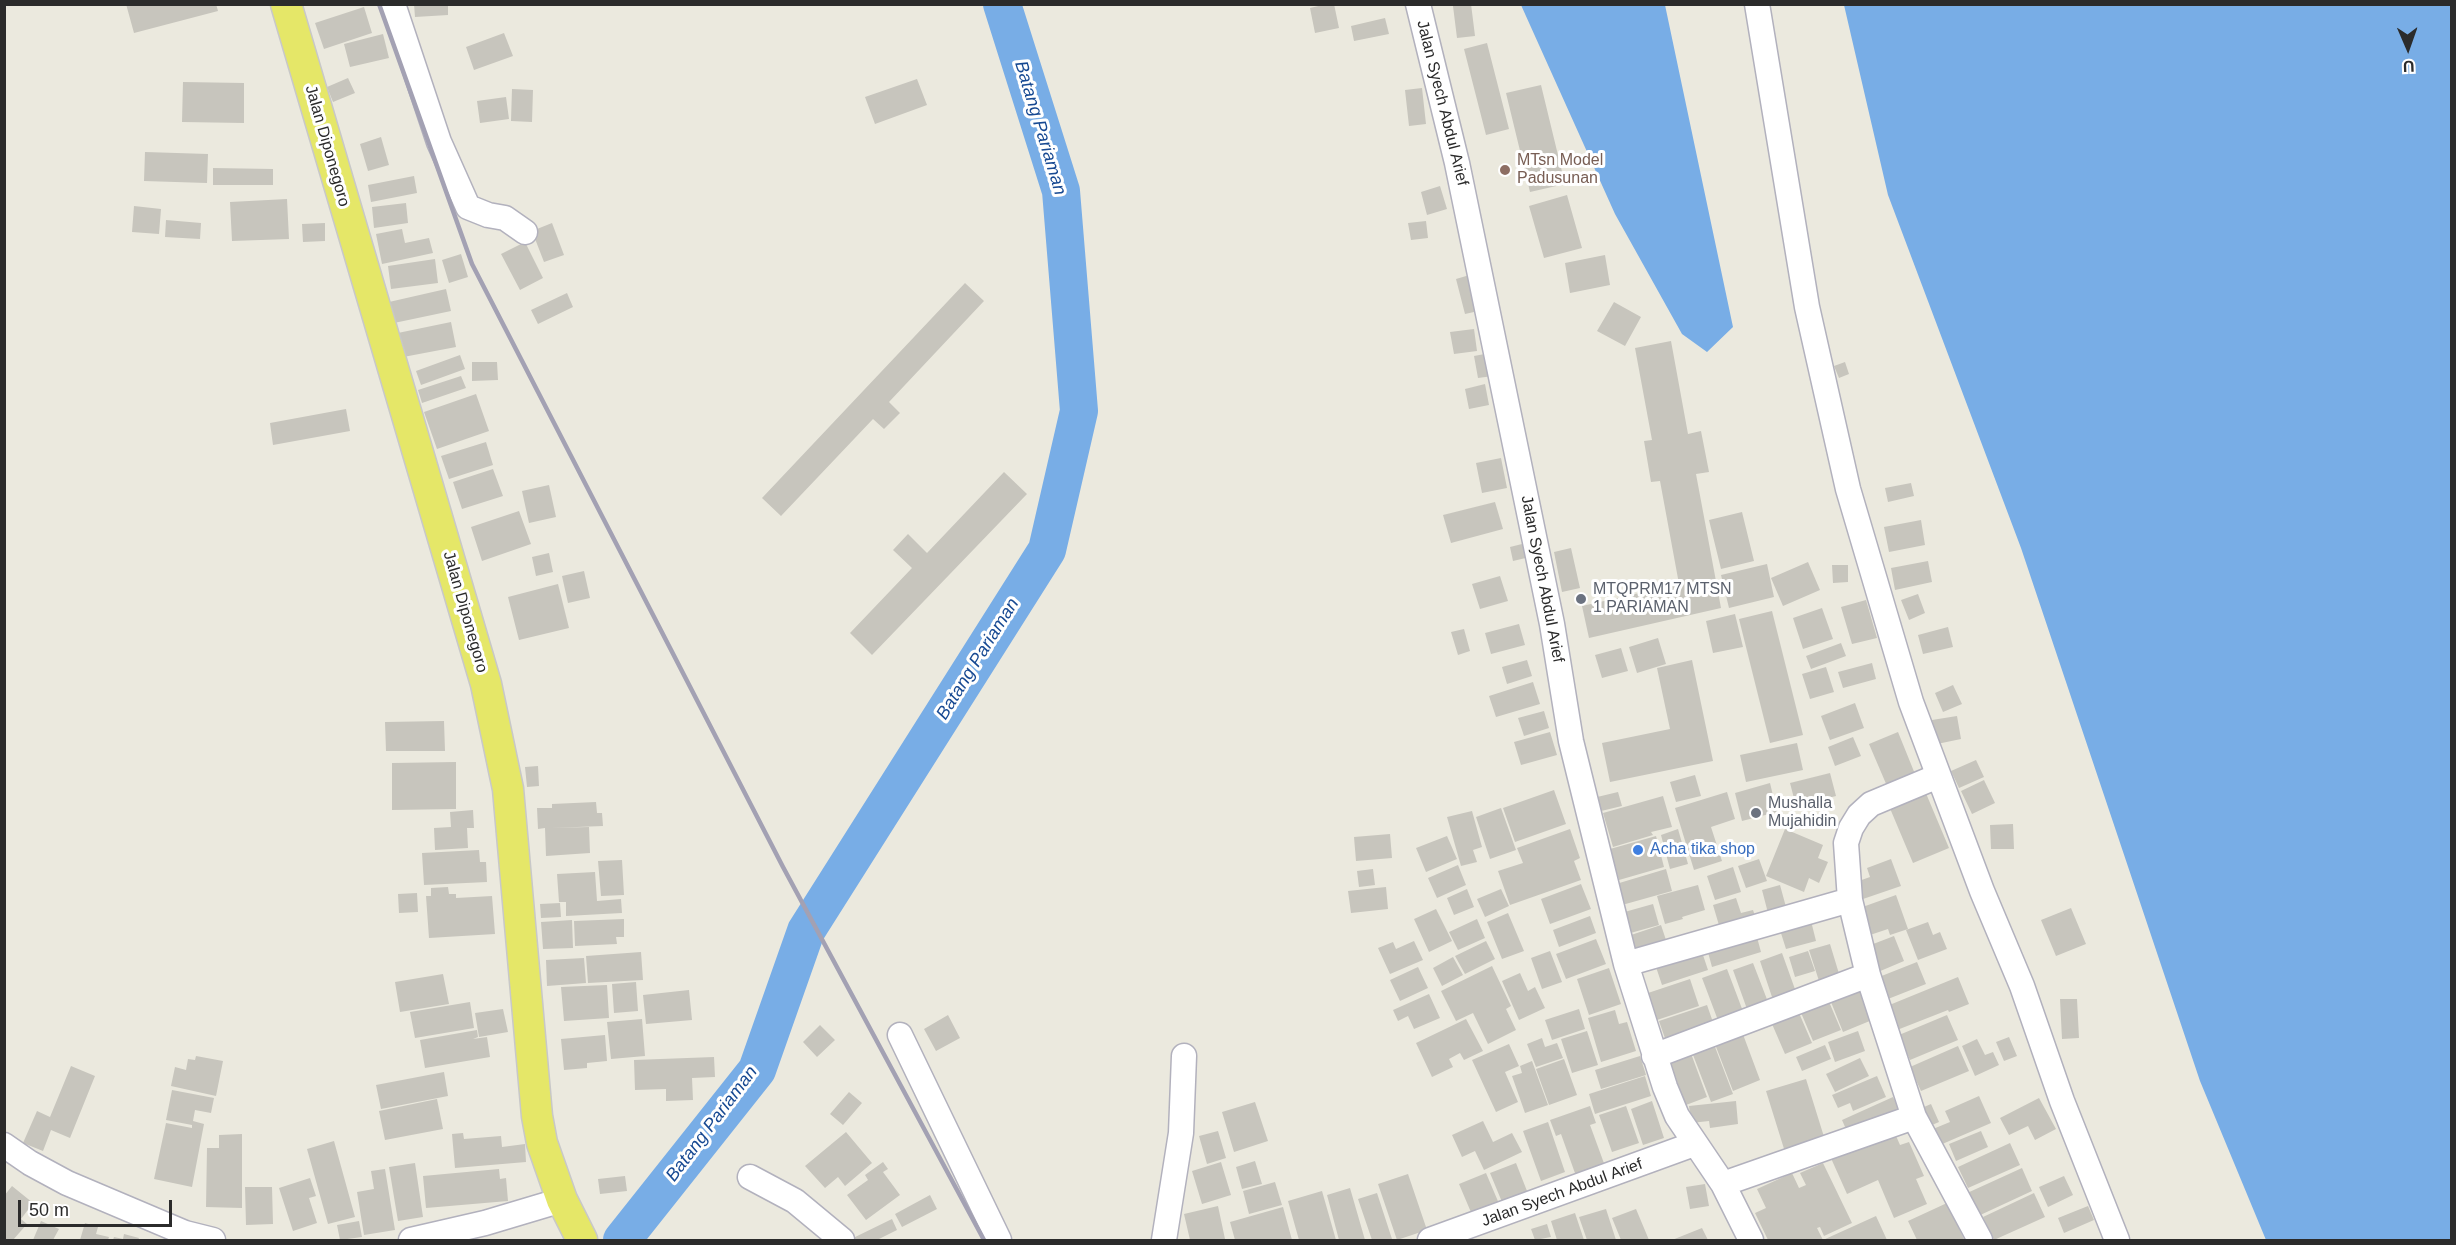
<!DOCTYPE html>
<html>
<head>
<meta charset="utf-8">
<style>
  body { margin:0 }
  #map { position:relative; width:2456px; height:1245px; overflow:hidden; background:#ebe9de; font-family:Helvetica,sans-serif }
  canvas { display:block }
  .frame { position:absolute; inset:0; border:6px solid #2b2b2b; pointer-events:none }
  .north { position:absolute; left:2378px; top:18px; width:60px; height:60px; -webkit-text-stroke:4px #fff; paint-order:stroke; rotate:178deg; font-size:16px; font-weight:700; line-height:24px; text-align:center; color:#2b2b2b }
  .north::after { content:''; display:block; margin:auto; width:21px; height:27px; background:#2b2b2b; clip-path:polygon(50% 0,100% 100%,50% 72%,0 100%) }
  .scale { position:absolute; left:18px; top:1200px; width:154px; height:27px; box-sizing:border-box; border:3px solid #2b2b2b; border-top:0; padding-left:8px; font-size:18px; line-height:21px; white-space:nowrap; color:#2b2b2b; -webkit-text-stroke:4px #fff; paint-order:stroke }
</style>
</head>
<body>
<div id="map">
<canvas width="2456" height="1245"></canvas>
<div class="frame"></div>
<div class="north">U</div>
<div class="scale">50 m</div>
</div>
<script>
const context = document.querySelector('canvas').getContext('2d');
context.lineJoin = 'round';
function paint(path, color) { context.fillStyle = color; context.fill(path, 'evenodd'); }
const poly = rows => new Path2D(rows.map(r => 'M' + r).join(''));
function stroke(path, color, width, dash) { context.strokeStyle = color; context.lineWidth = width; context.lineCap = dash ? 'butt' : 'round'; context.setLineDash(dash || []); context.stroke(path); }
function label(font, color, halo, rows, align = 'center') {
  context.font = font + ' Helvetica,sans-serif'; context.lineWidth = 6; context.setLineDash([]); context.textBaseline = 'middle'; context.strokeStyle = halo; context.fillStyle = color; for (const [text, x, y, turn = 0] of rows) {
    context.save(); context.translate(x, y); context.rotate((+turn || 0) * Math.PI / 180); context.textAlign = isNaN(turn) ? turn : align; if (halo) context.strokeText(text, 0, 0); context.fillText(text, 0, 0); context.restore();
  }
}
const water = poly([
  [1521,5,1665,5,1733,327,1707,352,1682,334,1615,214],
  [1844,5,2451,5,2451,1240,2266,1240,2200,1081,2021,548,1888,195]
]);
const river = poly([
  [622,1240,757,1070,806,931,1047,550,1079,411,1061,191,1002,4]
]);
const building = poly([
  [126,4,216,4,218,11,134,33],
  [414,4,448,4,448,15,415,17],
  [1327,4,1334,4,1339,28,1315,33,1310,8],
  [1471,4,1475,36,1457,38,1453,6],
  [364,7,372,33,324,49,315,23],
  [1385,18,1389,34,1354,41,1351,26],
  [504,33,513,56,474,70,466,47],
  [383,34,389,58,350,67,344,44],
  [1487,43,1509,129,1486,135,1464,49],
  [348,78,355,93,333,102,327,87],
  [917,79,927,105,875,124,865,97],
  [183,82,244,83,244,123,182,122],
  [1541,85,1565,184,1530,192,1506,93],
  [1422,88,1426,124,1409,126,1405,90],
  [512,89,533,90,532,122,511,121],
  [506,97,509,119,480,123,477,101],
  [381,137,389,165,368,171,360,144],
  [145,152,208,154,207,183,144,181],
  [213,168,273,169,273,185,213,185],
  [414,176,417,193,371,202,368,185],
  [1440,186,1447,209,1427,215,1421,192],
  [1567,195,1582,248,1544,258,1529,206],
  [287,199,289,239,232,241,230,202],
  [406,203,408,223,374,228,372,207],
  [134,206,161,209,159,234,132,232],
  [166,220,201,223,200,239,165,237],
  [1426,221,1428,238,1411,240,1408,223],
  [325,223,325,241,303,242,302,224],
  [552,223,564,255,544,262,532,231],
  [402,229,405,243,429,238,433,253,382,264,376,234],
  [525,242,543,278,520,290,501,254],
  [461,254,468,277,449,283,442,260],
  [1605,255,1610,285,1570,293,1565,263],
  [435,259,438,283,391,289,388,266],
  [1473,274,1483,310,1465,314,1456,279],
  [965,283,984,301,889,402,900,413,884,429,873,419,781,516,762,498],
  [446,289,451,311,394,323,389,302],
  [567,293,573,307,538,324,531,310],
  [1614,302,1641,317,1625,346,1597,331],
  [451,322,456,347,398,358,393,334],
  [1474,329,1477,351,1454,354,1450,332],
  [1671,341,1688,434,1701,431,1709,472,1696,474,1721,608,1589,638,1582,606,1679,584,1660,481,1651,482,1644,441,1652,440,1635,348],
  [1490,353,1493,376,1478,378,1474,356],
  [460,355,465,369,421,385,416,371],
  [472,362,497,362,498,380,472,381],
  [1845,362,1849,374,1839,378,1834,366],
  [461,376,466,388,422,403,418,390],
  [1485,384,1489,405,1469,409,1465,389],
  [476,394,489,431,437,449,424,412],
  [346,409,350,431,273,445,270,423],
  [486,442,493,465,449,479,441,456],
  [1501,458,1507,488,1482,493,1476,463],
  [493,469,503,496,462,509,453,482],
  [1004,472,1027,494,872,655,850,633,912,568,893,550,908,534,927,553],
  [1911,483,1914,496,1888,502,1885,488],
  [549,485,556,517,529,523,522,491],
  [1495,502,1503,529,1451,543,1443,515],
  [519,511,531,544,482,561,471,527],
  [1742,512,1754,561,1721,569,1709,520],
  [1921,520,1925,545,1889,552,1884,527],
  [1530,542,1534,556,1513,561,1510,547],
  [1571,548,1580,588,1562,592,1554,552],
  [549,553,553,572,536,576,532,557],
  [1928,561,1932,582,1895,590,1891,568],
  [1808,562,1820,590,1783,606,1771,578],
  [1767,564,1774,597,1729,608,1721,575],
  [1832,565,1848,565,1848,582,1833,583],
  [584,571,590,598,568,603,562,576],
  [1500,576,1508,601,1480,609,1472,584],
  [558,584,569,628,519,640,508,597],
  [1918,594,1925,613,1909,620,1901,600],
  [1866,600,1877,638,1852,644,1841,607],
  [1822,608,1833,639,1803,649,1793,618],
  [1772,611,1803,735,1770,743,1739,619],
  [1735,614,1743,647,1713,653,1706,621],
  [1519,624,1525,645,1491,654,1485,633],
  [1948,627,1953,647,1923,654,1918,635],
  [1464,629,1470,651,1458,655,1451,632],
  [1658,638,1666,664,1637,673,1629,647],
  [1841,643,1846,656,1811,669,1806,656],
  [1621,648,1628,671,1602,678,1595,655],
  [1527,660,1532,676,1507,684,1502,667],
  [1692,660,1713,761,1610,782,1602,743,1670,729,1657,668],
  [1872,663,1876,679,1843,688,1838,672],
  [1826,667,1834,692,1810,699,1802,674],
  [1533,682,1540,704,1496,717,1489,696],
  [1953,685,1962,704,1943,712,1935,693],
  [1855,703,1864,728,1830,740,1821,716],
  [1544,711,1549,728,1524,736,1518,718],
  [1957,716,1961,739,1937,744,1932,720],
  [444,721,445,751,386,751,385,722],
  [1550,732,1557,755,1521,765,1514,742],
  [1898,732,1915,774,1887,786,1869,744],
  [1853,737,1861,756,1835,766,1828,747],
  [1797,743,1803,770,1746,782,1740,755],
  [1976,760,1984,777,1959,788,1951,771],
  [456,762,456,809,392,810,392,763],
  [538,766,539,786,527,787,525,767],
  [1830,773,1836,796,1796,806,1790,783],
  [1695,775,1701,796,1676,802,1670,782],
  [1984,780,1995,803,1972,814,1961,791],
  [1770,783,1777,812,1742,821,1735,793],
  [1554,790,1566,824,1515,842,1503,808],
  [1925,791,1949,848,1913,863,1889,806],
  [1618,792,1622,806,1597,812,1593,798],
  [1727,792,1735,819,1711,827,1722,861,1694,870,1675,808],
  [1663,796,1672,827,1651,832,1653,835,1613,847,1603,813],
  [596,802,597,813,602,813,603,826,551,828,589,827,590,853,546,856,545,828,538,829,537,808,552,808,552,804],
  [1501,808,1516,850,1490,859,1476,817],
  [473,810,474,828,467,828,468,848,435,850,434,828,451,827,450,812],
  [1472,811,1482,847,1473,850,1477,862,1461,866,1447,817],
  [2013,824,2014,849,1991,849,1990,825],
  [1570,829,1580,858,1574,861,1581,880,1510,905,1498,871,1523,863,1517,848],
  [1678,829,1688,864,1670,869,1661,835],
  [1785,829,1823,845,1818,858,1828,862,1819,883,1809,878,1804,892,1766,876],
  [1390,834,1392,858,1356,861,1354,837],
  [1447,836,1457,859,1426,872,1416,848],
  [1656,836,1664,867,1619,880,1610,849],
  [479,850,480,862,486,862,487,882,424,885,422,853],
  [1759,859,1767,881,1746,888,1738,866],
  [1891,859,1901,886,1863,899,1856,882,1870,877,1867,868],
  [622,860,624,895,601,896,598,861],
  [1458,865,1466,885,1437,898,1428,878],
  [1733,867,1741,892,1715,900,1707,876],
  [1373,869,1375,885,1359,887,1357,871],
  [1666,869,1672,891,1622,905,1616,884],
  [595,872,597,901,621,899,622,913,566,916,566,902,559,902,557,874],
  [1581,884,1591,909,1550,924,1541,899],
  [1698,885,1705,910,1682,917,1683,919,1665,924,1657,896],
  [1780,885,1786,907,1768,913,1762,890],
  [448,887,449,894,456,894,456,898,492,896,495,934,429,938,426,896,431,896,431,888],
  [1386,887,1388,909,1351,913,1348,891],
  [1467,889,1474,907,1454,915,1447,898],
  [1501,889,1509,906,1485,917,1477,899],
  [417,893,418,912,399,913,398,894],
  [1896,895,1908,929,1890,935,1888,929,1867,936,1857,909],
  [1736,898,1741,913,1753,910,1757,922,1721,932,1713,905],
  [560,903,561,917,541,918,540,904],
  [1653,904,1659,925,1627,934,1621,913],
  [2071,908,2086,944,2056,956,2041,920],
  [1436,909,1452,941,1429,952,1414,919],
  [1508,913,1524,951,1502,959,1487,922],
  [1590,916,1596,933,1559,947,1553,930],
  [624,919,624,937,616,937,617,944,575,946,574,921],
  [1477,919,1485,938,1458,950,1449,932],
  [572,920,573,948,543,949,541,922],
  [1811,921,1816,941,1786,949,1780,930],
  [1928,922,1933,935,1940,932,1947,949,1918,960,1906,930],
  [1661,925,1668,946,1635,957,1628,936],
  [1755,930,1761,952,1712,967,1706,945],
  [1894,936,1904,961,1878,972,1868,946],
  [1596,939,1606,964,1566,979,1556,954],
  [1414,941,1423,960,1390,974,1378,948,1393,942,1396,949],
  [1486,941,1495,959,1465,974,1455,956],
  [1830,944,1840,977,1820,984,1809,950],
  [1700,946,1708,970,1662,985,1654,961],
  [1550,951,1562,982,1542,989,1531,958],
  [1808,951,1815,971,1795,977,1789,957],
  [641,952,643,980,588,983,586,956],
  [1782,953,1796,992,1773,1000,1760,961],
  [1453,957,1463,975,1442,986,1433,968],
  [584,958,586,983,547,986,546,960],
  [1917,962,1926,984,1888,999,1879,977],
  [1753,963,1768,1002,1747,1009,1733,970],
  [1492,966,1511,1006,1506,1009,1516,1030,1488,1044,1473,1013,1456,1021,1441,991],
  [1418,967,1428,988,1400,1001,1390,980],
  [1609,968,1621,1004,1589,1015,1577,979],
  [1727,969,1744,1014,1719,1023,1702,978],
  [1520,973,1528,991,1535,987,1545,1008,1519,1020,1502,981],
  [443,974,449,1004,400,1012,395,982],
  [1958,977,1969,1004,1949,1012,1948,1010,1897,1030,1887,1006],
  [1690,979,1699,1006,1657,1020,1648,993],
  [636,982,638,1011,614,1013,612,984],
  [1863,983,1877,1018,1843,1032,1829,997],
  [607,985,609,1018,564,1021,561,987],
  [689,990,692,1020,646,1024,643,995],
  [1429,994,1440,1018,1414,1029,1408,1016,1398,1021,1393,1010],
  [1827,997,1841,1030,1813,1041,1799,1008],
  [2060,999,2077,999,2079,1038,2062,1039],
  [470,1002,474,1028,415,1038,410,1012],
  [1707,1005,1715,1028,1667,1044,1659,1021],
  [503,1009,508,1032,479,1037,475,1013],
  [1579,1009,1585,1029,1552,1040,1545,1020],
  [1615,1010,1619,1024,1627,1022,1636,1051,1601,1062,1588,1018],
  [1799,1013,1812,1043,1785,1054,1772,1024],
  [948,1015,960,1038,936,1051,924,1029],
  [1947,1015,1958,1040,1910,1060,1899,1035],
  [642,1019,645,1056,611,1059,607,1022],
  [1466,1019,1483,1051,1464,1060,1460,1053,1449,1059,1453,1067,1432,1077,1416,1043],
  [820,1025,835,1040,817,1057,803,1042],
  [1741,1029,1760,1080,1733,1091,1713,1039],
  [477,1030,478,1037,473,1039,487,1037,490,1057,425,1068,420,1040],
  [1587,1031,1598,1065,1572,1073,1561,1039],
  [1858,1031,1865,1051,1835,1062,1828,1042],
  [605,1035,607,1061,587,1063,587,1068,564,1070,561,1039],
  [2009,1037,2017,1056,2004,1061,1996,1042],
  [1542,1038,1545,1047,1557,1043,1563,1058,1536,1067,1527,1044],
  [1712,1039,1733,1094,1711,1102,1690,1047],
  [1977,1039,1985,1055,1993,1052,1999,1065,1975,1076,1962,1046],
  [1509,1044,1519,1066,1505,1072,1518,1102,1496,1112,1472,1060],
  [1825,1045,1831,1059,1802,1071,1796,1057],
  [1958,1046,1969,1071,1921,1091,1910,1067],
  [1689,1048,1707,1097,1686,1105,1667,1056],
  [196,1056,223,1061,216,1096,171,1086,175,1067,186,1070,188,1059,195,1060],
  [1640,1056,1646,1075,1601,1089,1595,1070],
  [714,1057,715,1077,692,1078,693,1100,666,1101,666,1089,635,1090,634,1060],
  [1860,1058,1869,1076,1835,1092,1826,1074],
  [1564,1059,1577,1095,1549,1105,1536,1069],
  [1532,1061,1548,1105,1525,1113,1512,1076,1522,1073,1520,1066],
  [71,1066,95,1076,70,1138,51,1130,43,1151,23,1143,37,1111,50,1117],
  [444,1072,448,1096,381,1109,376,1085],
  [1645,1076,1651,1096,1595,1114,1589,1094],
  [1877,1076,1886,1097,1853,1111,1850,1103,1838,1108,1832,1095],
  [1806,1079,1825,1140,1785,1152,1766,1091],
  [172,1090,214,1098,211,1113,195,1110,193,1121,204,1124,192,1187,154,1179,166,1123,192,1128,192,1125,166,1120],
  [849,1092,862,1103,843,1125,830,1114],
  [1979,1096,1991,1123,1940,1145,1933,1129,1950,1122,1945,1111],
  [1893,1097,1901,1113,1849,1136,1842,1120],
  [2039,1098,2056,1129,2035,1140,2028,1126,2009,1135,2000,1118],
  [437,1099,443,1129,385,1140,379,1111],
  [1652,1101,1664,1138,1643,1145,1631,1109],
  [1736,1101,1738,1124,1710,1128,1709,1121,1691,1123,1689,1106],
  [1255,1102,1268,1141,1234,1152,1222,1112],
  [1931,1104,1939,1122,1925,1128,1917,1110],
  [1590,1106,1596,1123,1590,1125,1605,1166,1576,1176,1561,1134,1556,1136,1550,1120],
  [1626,1106,1639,1143,1612,1152,1599,1115],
  [1483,1121,1493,1142,1512,1133,1522,1152,1484,1170,1475,1151,1462,1157,1452,1135],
  [1548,1122,1565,1172,1541,1181,1523,1131],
  [1893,1129,1900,1145,1909,1142,1924,1176,1916,1179,1927,1204,1894,1218,1878,1180,1847,1194,1830,1156],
  [1218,1131,1226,1158,1207,1164,1199,1136],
  [1981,1131,1988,1147,1956,1161,1949,1144],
  [846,1132,872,1163,845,1186,838,1177,825,1188,805,1166],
  [463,1133,464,1139,501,1136,502,1147,525,1144,526,1162,455,1168,452,1134],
  [242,1134,242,1208,206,1207,207,1148,219,1148,219,1135],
  [334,1141,355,1217,328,1224,307,1149],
  [2010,1143,2020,1165,1968,1188,1958,1167],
  [1255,1161,1262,1184,1242,1189,1236,1167],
  [883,1162,888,1169,883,1172,900,1195,866,1220,847,1195,868,1180,865,1175],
  [1221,1162,1231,1195,1202,1204,1192,1171],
  [415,1163,423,1217,398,1221,389,1167],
  [1516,1163,1527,1191,1502,1202,1490,1173],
  [1823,1163,1852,1223,1824,1236,1820,1227,1817,1228,1823,1240,1876,1216,1887,1240,1768,1240,1755,1213,1766,1208,1757,1189,1792,1173,1799,1188,1806,1185,1800,1173],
  [2022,1168,2032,1191,1976,1217,1965,1194],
  [385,1169,395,1230,364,1235,357,1192,374,1189,371,1171],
  [499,1169,500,1179,506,1178,508,1201,426,1208,423,1176],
  [1486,1173,1500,1206,1473,1217,1459,1184],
  [1408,1174,1427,1230,1397,1240,1378,1184],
  [625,1176,627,1191,600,1194,598,1179],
  [2064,1176,2073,1195,2048,1207,2039,1187],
  [310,1178,316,1196,309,1198,317,1223,293,1231,279,1188],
  [1275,1182,1282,1205,1249,1214,1243,1191],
  [1705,1184,1709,1206,1690,1209,1686,1187],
  [12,1186,33,1203,21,1219,27,1224,13,1240,4,1240,4,1196],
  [245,1187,272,1187,273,1224,246,1225],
  [1350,1188,1365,1240,1339,1240,1327,1195],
  [1322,1191,1336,1240,1299,1240,1288,1201],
  [1377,1193,1392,1239,1387,1240,1372,1240,1358,1199],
  [2034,1193,2045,1217,1994,1240,1983,1217],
  [930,1195,937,1209,902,1227,895,1214],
  [1947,1203,1964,1239,1917,1240,1908,1221],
  [1218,1206,1225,1239,1190,1240,1184,1214],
  [2088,1206,2094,1220,2064,1233,2058,1218],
  [1283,1207,1292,1240,1235,1240,1230,1222],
  [1606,1209,1616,1240,1587,1240,1579,1217],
  [1636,1209,1649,1240,1621,1240,1612,1218],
  [1575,1213,1584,1240,1557,1240,1551,1221],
  [892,1219,897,1230,877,1240,849,1240],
  [41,1221,59,1229,53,1240,33,1240],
  [359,1221,362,1237,340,1240,337,1225],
  [85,1223,98,1227,96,1234,109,1237,108,1240,80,1240],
  [1547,1224,1551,1237,1535,1240,1531,1229],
  [1702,1228,1708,1240,1672,1240],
  [124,1234,139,1238,138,1240,113,1240,114,1237,123,1239]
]);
const minor = poly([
  [393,4,439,142,468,207,488,215,505,218,525,232],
  [1418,4,1457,163,1552,624,1571,741,1626,964,1665,1087,1677,1116,1723,1184,1751,1240],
  [1757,4,1807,307,1848,489,1911,702,1982,891,2022,986,2062,1101,2117,1240],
  [1850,900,1846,843,1851,828,1859,815,1871,804,1938,776],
  [1626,964,1850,900,1868,975,1654,1056],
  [900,1035,999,1240],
  [1914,1117,1980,1240],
  [4,1145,30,1163,67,1183,185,1233,213,1240],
  [750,1177,795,1201,842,1240],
  [1723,1184,1914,1117,1868,975],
  [411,1240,485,1223,562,1200],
  [1164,1240,1181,1133,1184,1056],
  [1430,1240,1694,1144]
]);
const major = poly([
  [286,4,486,684,508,789,537,1116,542,1143,562,1200,582,1240]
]);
const rail = poly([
  [379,4,472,264,783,867,984,1240]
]);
const markers = [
  [1505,170,6,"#8d6e63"],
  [1581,599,6,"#6b7280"],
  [1756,813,6,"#6b7280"],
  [1638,850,6,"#3f7fe0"]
];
const streetNames = [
  ["Jalan Syech Abdul Arief",1442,103,76],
  ["Jalan Diponegoro",327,146,74],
  ["Jalan Syech Abdul Arief",1542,579,79],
  ["Jalan Diponegoro",465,612,74],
  ["Jalan Syech Abdul Arief",1562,1193,-20]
];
const educationNames = [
  ["MTsn Model",1517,161],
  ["Padusunan",1517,179]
];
const worshipNames = [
  ["MTQPRM17 MTSN",1593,590],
  ["1 PARIAMAN",1593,608],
  ["Mushalla",1768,804],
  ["Mujahidin",1768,822]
];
const shopNames = [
  ["Acha tika shop",1650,850]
];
const waterNames = [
  ["Batang Pariaman",1040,128,73],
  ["Batang Pariaman",978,659,-58],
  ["Batang Pariaman",712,1124,-53]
];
paint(water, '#78ade6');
stroke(river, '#78ade6', 38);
paint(building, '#c7c5bd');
stroke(minor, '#b2b1bd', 27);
stroke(major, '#c8c8c8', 33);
stroke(minor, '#fff', 24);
stroke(major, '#e5e768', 30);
stroke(rail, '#a3a1b3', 4.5);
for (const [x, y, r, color] of markers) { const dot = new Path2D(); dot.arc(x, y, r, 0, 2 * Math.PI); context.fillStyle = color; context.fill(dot); stroke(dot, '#fff', 2); }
label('16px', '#2b2b2b', '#fff', streetNames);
label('16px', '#785e54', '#fff', educationNames, 'left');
label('16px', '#5b616d', '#fff', worshipNames, 'left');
label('16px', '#366cbe', '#fff', shopNames, 'left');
label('italic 18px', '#174992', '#fff', waterNames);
</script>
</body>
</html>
